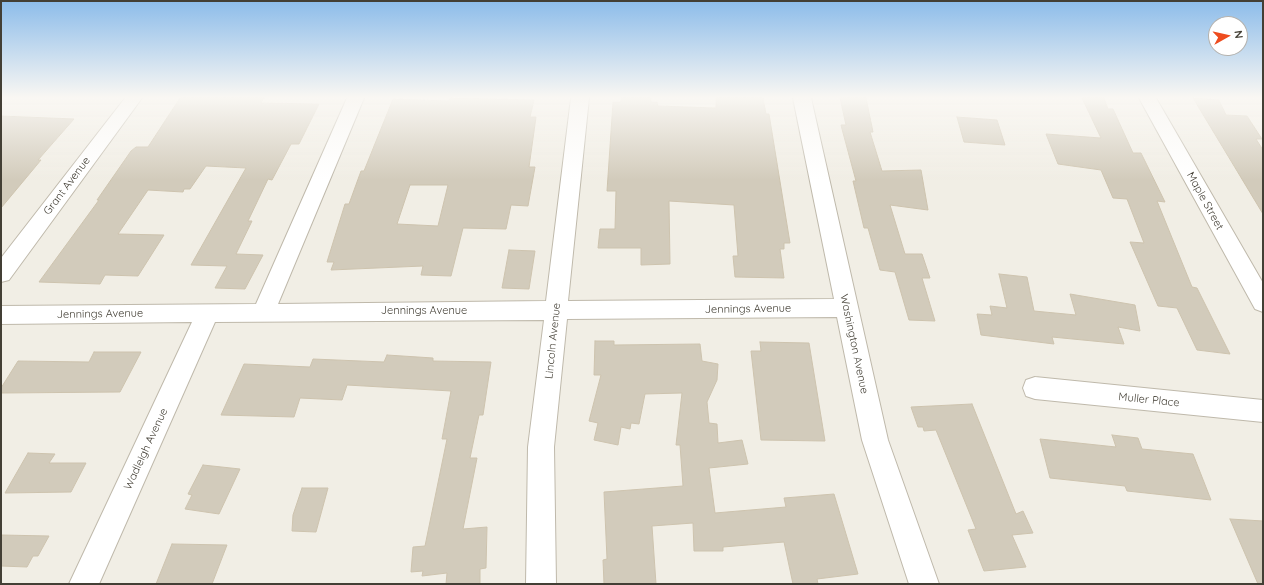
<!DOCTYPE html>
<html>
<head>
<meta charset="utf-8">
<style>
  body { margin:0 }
  #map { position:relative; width:1264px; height:585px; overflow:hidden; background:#f1eee5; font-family:Quicksand,sans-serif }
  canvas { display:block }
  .frame { position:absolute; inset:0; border:2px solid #433f35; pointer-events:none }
  .north { position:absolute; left:1208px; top:16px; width:40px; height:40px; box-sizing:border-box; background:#fff; border:1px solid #b4b2ae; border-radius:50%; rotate:82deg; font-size:11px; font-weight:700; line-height:16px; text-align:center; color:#433f35 }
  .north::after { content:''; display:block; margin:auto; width:14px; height:18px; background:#ee4c1f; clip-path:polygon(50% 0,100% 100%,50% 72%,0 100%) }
</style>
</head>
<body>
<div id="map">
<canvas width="1264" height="585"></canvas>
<div class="frame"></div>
<div class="north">N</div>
</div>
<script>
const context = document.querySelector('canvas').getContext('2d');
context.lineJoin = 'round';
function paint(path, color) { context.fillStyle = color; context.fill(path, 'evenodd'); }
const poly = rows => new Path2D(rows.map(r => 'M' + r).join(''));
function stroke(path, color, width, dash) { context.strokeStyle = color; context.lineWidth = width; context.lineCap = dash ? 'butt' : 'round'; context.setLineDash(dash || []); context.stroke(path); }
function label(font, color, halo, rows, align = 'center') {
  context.font = font + ' Quicksand,sans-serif'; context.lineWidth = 3; context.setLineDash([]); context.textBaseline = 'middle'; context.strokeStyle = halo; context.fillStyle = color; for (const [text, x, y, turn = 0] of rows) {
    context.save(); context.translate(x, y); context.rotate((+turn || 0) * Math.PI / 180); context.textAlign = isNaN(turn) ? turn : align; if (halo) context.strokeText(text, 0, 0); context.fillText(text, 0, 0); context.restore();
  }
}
const building = poly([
  [180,98,264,98,261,103,319,104,299,144,291,144,272,180,268,179,248,221,252,221,236,254,263,255,245,289,215,288,227,266,191,265,246,168,206,166,190,189,184,189,183,192,148,190,118,234,164,235,138,276,105,275,100,284,39,282,99,200,97,200,131,151,136,147,148,147,180,98],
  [450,98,534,100,530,117,536,117,529,167,535,167,528,206,511,205,506,229,463,228,451,276,421,275,423,266,331,270,334,262,327,262,345,204,349,204,361,171,364,171,393,99,449,101,450,98],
  [410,185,448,185,438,226,397,224,410,185],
  [621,98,651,98,651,102,657,102,658,106,716,108,716,98,763,98,766,114,769,114,790,243,784,243,784,249,780,249,784,278,735,277,733,256,738,256,734,205,669,201,670,264,641,265,641,248,598,248,600,229,615,229,616,191,607,191,613,102,621,102,621,98],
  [840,98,866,98,873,132,870,132,882,171,921,170,928,210,890,205,905,254,922,254,930,278,922,278,935,321,909,320,895,272,880,270,868,228,864,228,853,181,856,181,842,129,841,125,846,125,840,98],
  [1082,98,1104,98,1108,109,1113,109,1133,153,1141,153,1165,202,1157,201,1192,287,1197,288,1230,354,1197,350,1177,308,1158,306,1130,242,1144,243,1127,199,1113,198,1101,170,1058,164,1046,134,1101,138,1082,98],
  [1193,98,1219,100,1226,115,1247,116,1262,139,1256,139,1263,150,1263,214,1193,98],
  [1,116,74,119,38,160,41,160,1,208,1,116],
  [957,117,997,120,1005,145,964,142,957,117],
  [509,250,535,251,529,289,502,288,509,250],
  [999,274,1027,277,1034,311,1076,315,1070,294,1135,305,1140,331,1118,327,1124,344,1052,337,1054,344,981,335,977,314,992,315,990,306,1007,308,999,274],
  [595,341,614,341,614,345,700,344,702,361,718,364,717,380,707,402,709,423,717,424,718,443,742,440,748,464,709,468,715,513,786,507,784,498,834,494,858,574,817,579,818,584,793,584,784,542,723,547,723,551,694,551,693,523,652,526,656,584,604,584,603,560,607,559,604,492,683,486,680,445,676,445,682,393,645,394,639,424,631,423,630,429,621,427,618,445,594,440,598,423,589,421,601,375,594,375,595,341],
  [760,342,809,343,825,441,761,440,751,351,761,351,760,342],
  [94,352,141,352,120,392,1,393,1,388,18,361,89,362,94,352],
  [387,355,433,358,433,361,491,362,483,415,479,415,470,458,477,458,463,529,487,527,486,568,480,569,480,584,446,584,447,573,422,576,423,571,411,572,413,547,425,546,447,439,442,439,451,391,347,385,342,400,300,398,294,417,221,415,244,364,310,367,313,359,384,362,387,355],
  [972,404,1016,514,1023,511,1033,533,1012,535,1026,567,984,571,968,530,976,529,936,430,924,431,923,427,918,427,911,407,972,404],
  [1112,435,1138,438,1142,449,1193,454,1211,500,1127,491,1125,486,1050,478,1040,439,1116,447,1112,435],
  [28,453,55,454,49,463,86,463,71,492,5,493,28,453],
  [203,465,240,469,219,514,185,509,192,495,188,494,203,465],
  [302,488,328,488,316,532,292,531,293,515,302,488],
  [1230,519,1263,521,1263,584,1258,584,1230,519],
  [1,535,49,536,38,556,33,556,27,567,1,566,1,535],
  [172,544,227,545,212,584,156,584,172,544]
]);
const street = poly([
  [125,98,142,98,9,280,1,282,1,258,125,98],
  [347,98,364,98,278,304,546,301,571,98,589,98,568,301,834,299,793,98,811,98,888,440,939,584,909,584,862,440,837,317,567,319,554,447,556,584,526,584,528,447,544,320,215,322,99,584,69,584,192,322,1,324,1,306,256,304,347,98],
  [1139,98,1156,98,1263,283,1263,312,1255,309,1139,98],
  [1035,377,1263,400,1263,422,1035,399,1026,396,1023,388,1026,380,1035,377]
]);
const streetNames = [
  ["Grant Avenue",67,186,-53],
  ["Maple Street",1205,201,61],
  ["Jennings Avenue",748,309,-1],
  ["Jennings Avenue",424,311],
  ["Jennings Avenue",100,314,-1],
  ["Lincoln Avenue",553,341,-84],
  ["Washington Avenue",854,344,78],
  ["Muller Place",1149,400,6],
  ["Wadleigh Avenue",146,449,-65]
];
paint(building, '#d2cbbb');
stroke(building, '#cdc3ae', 1);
stroke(street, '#bfb9ab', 2);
paint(street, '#fff');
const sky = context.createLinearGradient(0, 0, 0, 180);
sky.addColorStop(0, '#8cbcea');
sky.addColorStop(0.54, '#f9f7f3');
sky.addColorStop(1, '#f9f7f300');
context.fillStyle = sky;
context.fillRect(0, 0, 1264, 180);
label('11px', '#433f35', '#fff', streetNames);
</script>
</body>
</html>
